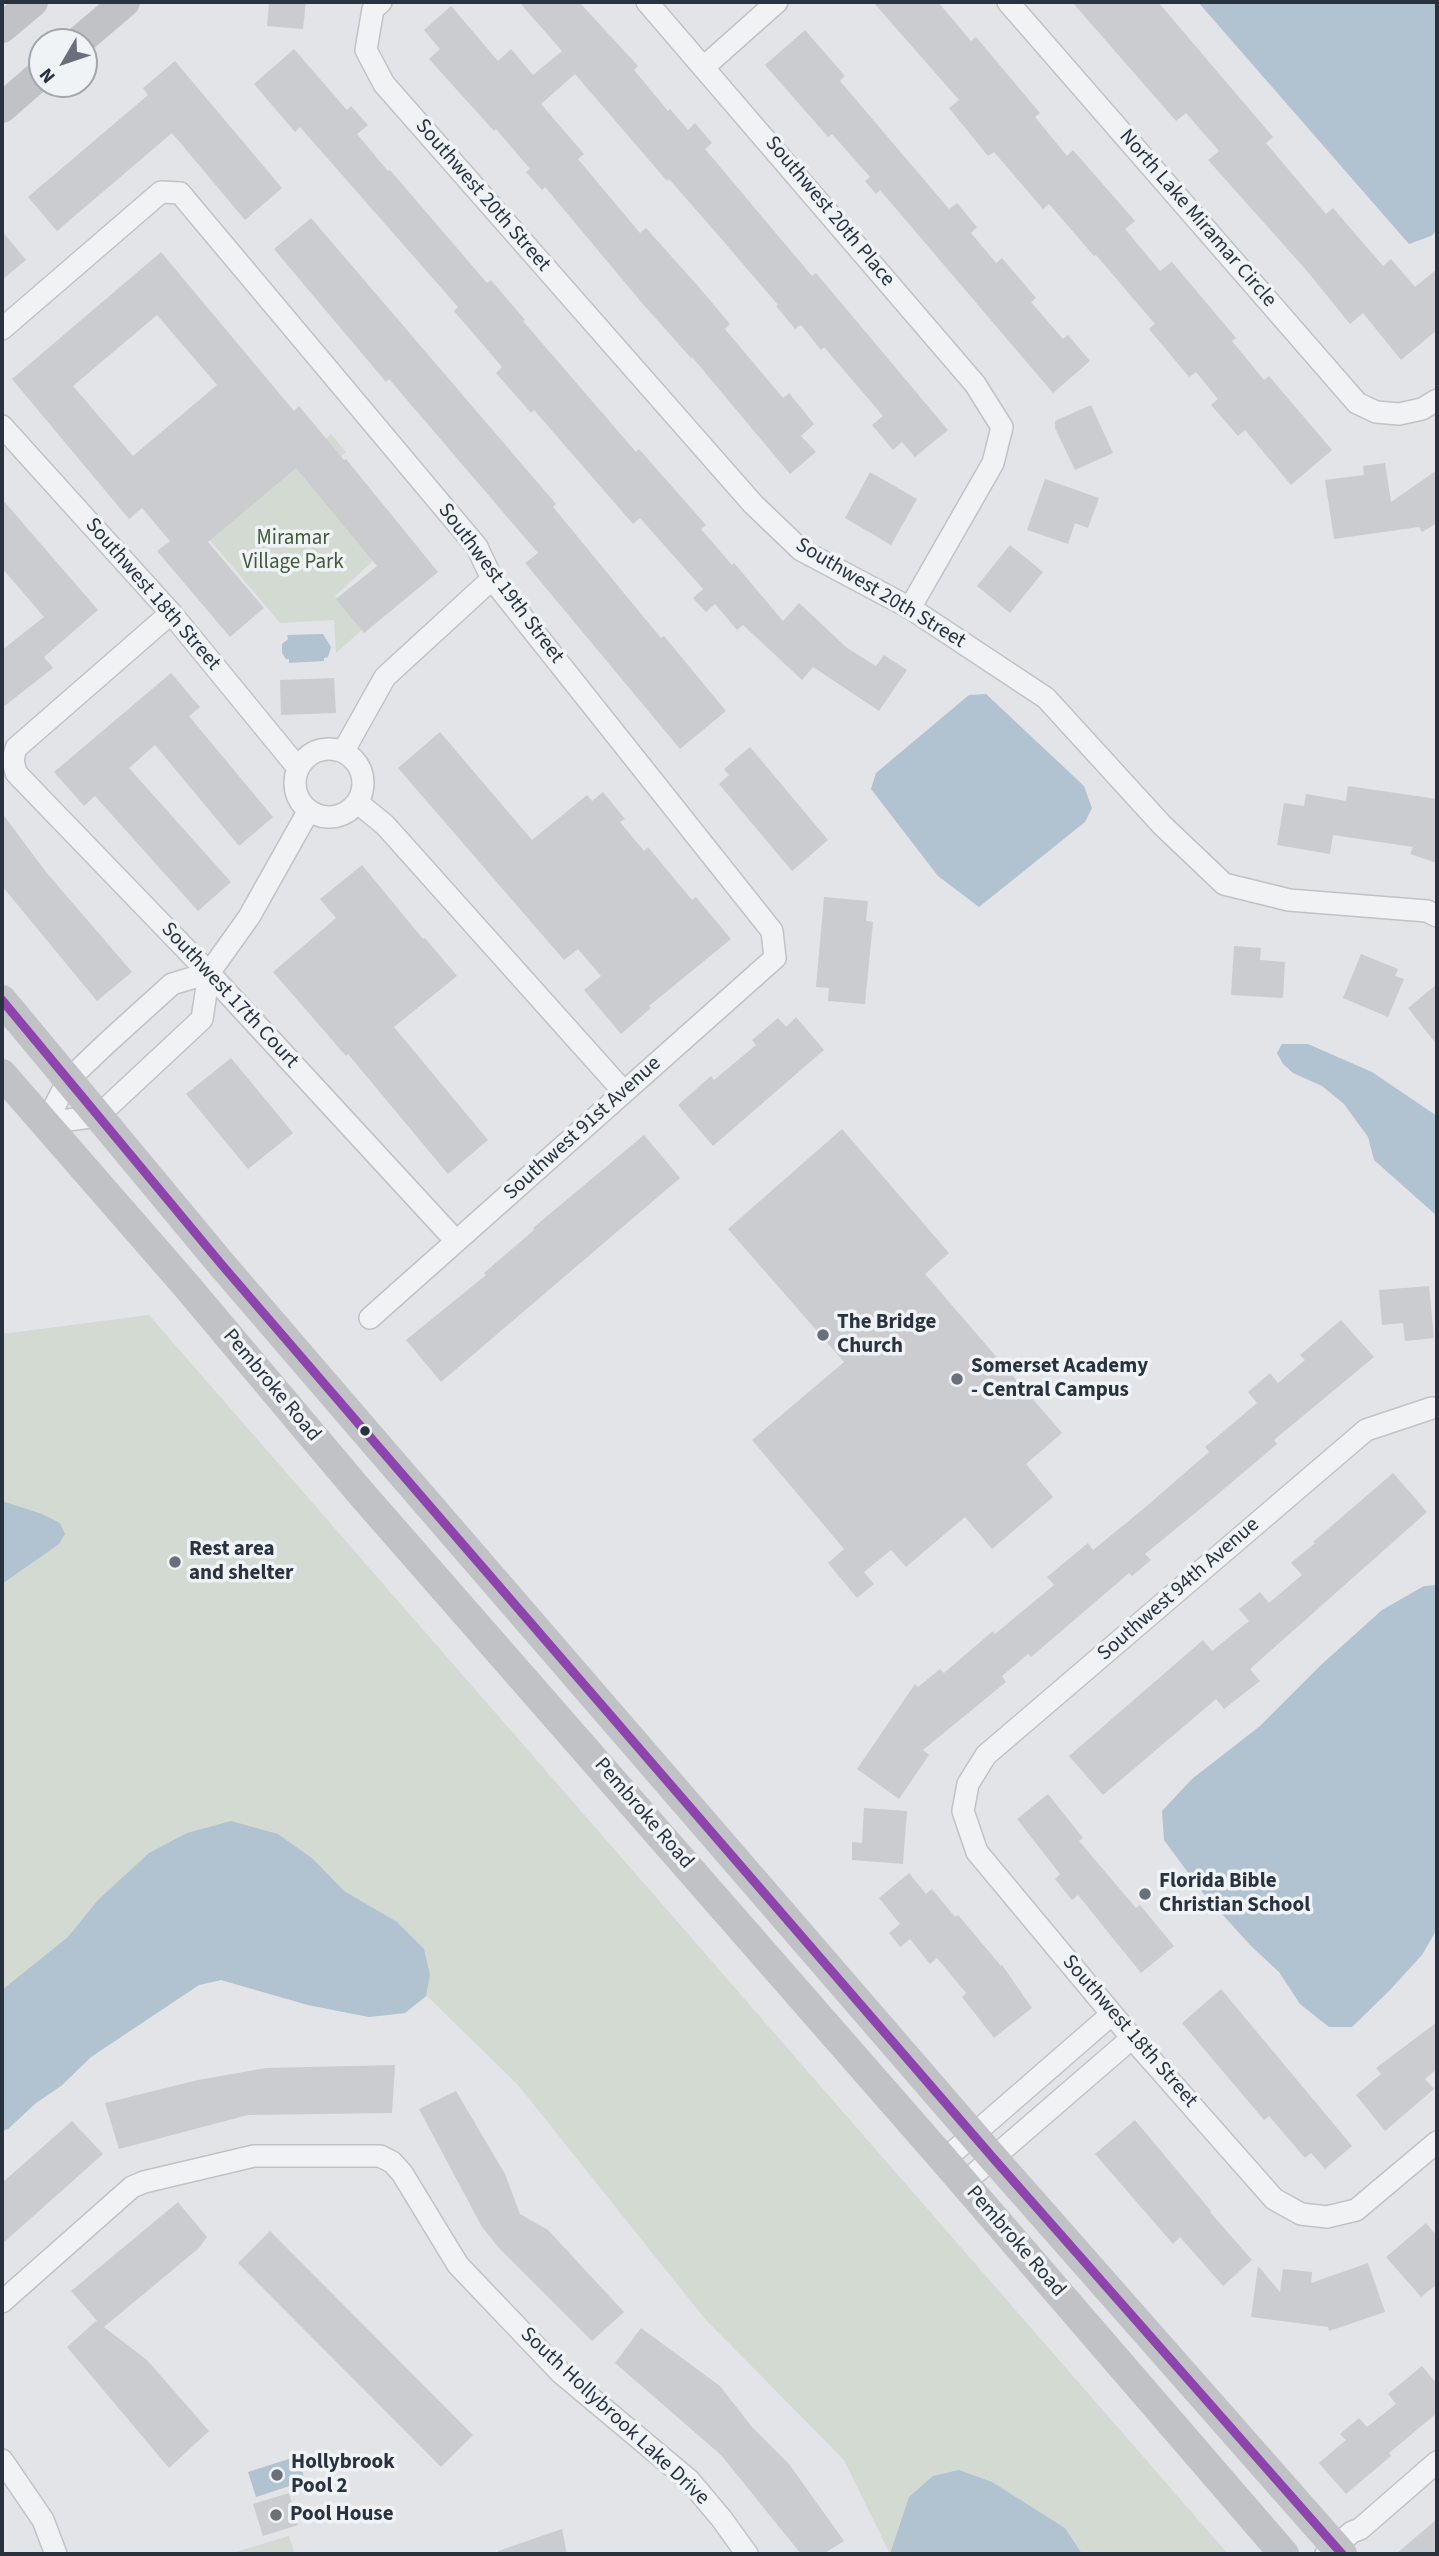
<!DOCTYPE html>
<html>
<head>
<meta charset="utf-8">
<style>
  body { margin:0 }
  #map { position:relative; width:1439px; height:2556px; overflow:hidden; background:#e2e4e7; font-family:"Source Sans 3",sans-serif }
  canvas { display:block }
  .frame { position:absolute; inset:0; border:4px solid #29323f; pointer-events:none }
  .north { position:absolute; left:28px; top:28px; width:70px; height:70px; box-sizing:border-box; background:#eff3f6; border:2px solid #a0a6ad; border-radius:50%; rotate:231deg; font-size:19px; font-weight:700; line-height:28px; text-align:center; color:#29323f }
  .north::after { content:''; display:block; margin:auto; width:24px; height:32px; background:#6a707a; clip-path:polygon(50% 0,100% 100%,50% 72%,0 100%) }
</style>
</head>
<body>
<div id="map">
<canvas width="1439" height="2556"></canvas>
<div class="frame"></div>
<div class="north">N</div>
</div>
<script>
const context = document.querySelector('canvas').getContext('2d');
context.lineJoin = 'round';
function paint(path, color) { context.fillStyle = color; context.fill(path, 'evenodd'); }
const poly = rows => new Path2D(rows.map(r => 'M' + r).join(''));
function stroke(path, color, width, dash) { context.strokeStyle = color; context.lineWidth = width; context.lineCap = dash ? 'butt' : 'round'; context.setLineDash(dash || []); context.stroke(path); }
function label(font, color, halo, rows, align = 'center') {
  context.font = font + ' "Source Sans 3",sans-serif'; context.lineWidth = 7; context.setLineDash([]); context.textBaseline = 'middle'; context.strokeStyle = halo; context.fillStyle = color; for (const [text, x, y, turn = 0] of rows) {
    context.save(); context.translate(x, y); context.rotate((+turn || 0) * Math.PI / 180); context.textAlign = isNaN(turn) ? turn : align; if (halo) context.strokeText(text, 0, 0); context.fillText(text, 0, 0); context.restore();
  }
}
const green = poly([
  [331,434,346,452,310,484,375,559,335,596,364,628,336,653,334,620,280,623,210,540],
  [149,1315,1228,2554,890,2554,844,2460,705,2319,518,2085,427,1996,405,2013,369,2017,308,2005,221,1980,199,1985,91,2057,61,2086,36,2103,8,2129,2,2130,2,1334],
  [289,2536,295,2554,233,2554,232,2553]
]);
const water = poly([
  [1198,2,1437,2,1437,231,1431,236,1409,244],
  [323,634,331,647,328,657,324,658,324,661,289,663,289,659,286,659,282,653,282,644,288,639,287,635],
  [986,694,1084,786,1092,808,1085,822,979,907,938,876,871,789,876,773,969,695],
  [1282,1044,1308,1044,1372,1072,1437,1116,1437,1216,1374,1160,1368,1137,1344,1104,1322,1086,1293,1073,1283,1064,1277,1053],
  [2,1501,42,1514,60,1523,65,1534,59,1544,2,1584],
  [1437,1585,1437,1929,1422,1955,1389,1991,1352,2027,1329,2027,1300,2004,1279,1972,1251,1946,1203,1893,1164,1840,1162,1811,1192,1779,1260,1726,1322,1664,1382,1610,1424,1586],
  [231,1821,278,1834,313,1859,344,1891,397,1922,424,1949,430,1975,426,1996,405,2013,369,2017,308,2005,221,1980,199,1985,91,2057,61,2086,36,2103,8,2129,2,2131,2,1990,68,1937,98,1900,149,1853,187,1833],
  [298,2456,305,2481,256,2497,248,2472],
  [959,2470,992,2482,1065,2528,1082,2554,890,2554,909,2497,933,2476]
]);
const building = poly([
  [269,2,306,2,303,29,267,26],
  [519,2,579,2,638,66,634,70,668,111,670,109,688,130,695,123,712,143,705,149,812,276,816,273,948,430,915,457,902,442,893,450,872,425,883,416,824,347,821,350,801,325,795,329,776,306,778,305,718,235,669,179,667,181,575,74,541,104,584,154,578,159,640,233,646,228,697,285,730,324,725,329,783,398,789,393,814,424,801,436,816,452,790,474,692,357,691,358,642,303,545,187,542,190,526,172,530,169,496,129,494,131,429,59,440,49,424,30,451,6,498,61,511,49,533,75,562,51],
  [873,2,938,2,971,41,976,37,1040,113,1035,117,1067,156,1073,150,1135,221,1125,229,1160,271,1172,262,1236,338,1232,341,1264,380,1269,376,1332,450,1291,485,1245,430,1238,436,1211,405,1218,399,1196,372,1189,377,1149,329,1155,324,1096,255,1094,256,1049,204,1043,209,994,152,988,156,949,108,959,100],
  [1072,2,1158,2,1273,137,1266,143,1326,214,1333,208,1383,266,1391,259,1415,287,1437,269,1437,330,1401,360,1363,313,1350,324,1307,271,1208,160,1219,151,1186,113,1176,121],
  [805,30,845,76,840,81,949,209,957,203,977,227,971,233,996,263,1002,258,1036,298,1031,302,1063,339,1068,335,1090,361,1053,393,880,190,876,194,865,181,870,177,832,134,828,137,765,65],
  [294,49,347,110,351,106,368,125,357,134,388,171,390,170,487,283,491,280,525,320,523,321,636,452,639,449,706,525,701,529,732,565,734,563,783,621,799,603,847,648,876,666,884,655,907,670,879,711,813,667,802,680,743,625,737,630,715,604,706,612,693,598,703,589,640,518,633,524,534,410,531,413,496,373,502,367,454,311,458,307,300,127,295,132,254,84],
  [175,61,282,188,245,220,172,133,57,231,28,197,148,95,143,88],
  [311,218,556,504,553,507,661,638,664,636,726,711,680,749,525,563,538,553,389,379,386,382,274,249],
  [2,231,26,260,2,280],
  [161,252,294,411,299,406,344,460,346,459,438,572,364,633,336,599,377,566,296,468,208,542,264,608,230,637,157,551,170,541,142,508,129,519,12,379],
  [157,315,217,385,133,456,73,386],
  [1091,405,1113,453,1075,470,1055,428,1055,421],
  [1385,463,1391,502,1437,470,1437,523,1422,532,1419,527,1334,539,1325,480,1364,475,1363,466],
  [870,472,917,499,891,545,845,518],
  [1045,479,1099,498,1088,528,1075,523,1068,544,1027,530],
  [2,499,98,610,44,657,53,668,2,708,2,650,44,617,2,568],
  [1010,545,1043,572,1010,613,977,586],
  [171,673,200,707,189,716,273,817,239,846,155,745,129,768,231,882,198,911,95,796,84,806,54,772],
  [334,678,336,713,281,715,280,680],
  [440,732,532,840,587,795,592,801,603,792,625,819,620,822,644,851,648,847,692,900,696,897,731,939,649,1006,651,1008,621,1034,584,990,601,976,578,949,564,960,398,768],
  [750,747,828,840,792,871,719,784,729,775,724,769],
  [1348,786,1437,799,1437,863,1410,854,1413,847,1333,835,1330,854,1277,845,1284,803,1304,806,1306,794,1346,801],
  [2,813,46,872,132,972,97,1001,2,886],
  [362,865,423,939,425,938,457,976,394,1027,488,1140,448,1174,348,1054,346,1056,273,972,336,918,320,899],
  [824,897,868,901,866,921,873,922,865,1004,828,1001,829,988,816,987],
  [1234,946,1261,948,1260,960,1285,962,1283,998,1231,995],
  [1361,954,1398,969,1395,976,1404,979,1388,1017,1343,998],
  [1437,984,1437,1045,1408,1008],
  [796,1017,824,1050,713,1146,678,1105,711,1076,714,1080,756,1045,752,1040,778,1018,786,1027],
  [231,1058,293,1133,248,1169,186,1094],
  [842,1129,949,1253,925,1274,1062,1433,1026,1464,1053,1497,992,1549,965,1517,906,1567,891,1550,864,1572,874,1584,857,1598,828,1563,844,1549,752,1440,844,1362,728,1229],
  [644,1135,680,1178,441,1382,406,1340,486,1275,484,1273,534,1230,533,1228],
  [1429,1286,1434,1338,1405,1341,1403,1323,1382,1325,1379,1290],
  [1341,1320,1374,1357,1274,1440,1277,1444,1211,1500,1145,1554,1151,1560,1132,1576,1129,1573,1031,1657,1028,1654,1002,1676,1006,1682,923,1750,929,1755,899,1799,857,1769,915,1684,918,1687,940,1669,944,1673,993,1631,995,1634,1054,1585,1047,1577,1088,1543,1093,1550,1142,1510,1209,1452,1205,1447,1257,1403,1248,1392,1270,1373,1278,1383,1305,1360,1300,1355],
  [1393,1473,1427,1512,1250,1669,1260,1681,1224,1709,1216,1699,1103,1795,1069,1756,1203,1640,1212,1651,1249,1621,1239,1609,1260,1592,1269,1603,1302,1575,1291,1563,1315,1543,1313,1542],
  [1048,1794,1083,1838,1079,1841,1136,1908,1140,1905,1174,1946,1141,1973,1078,1895,1072,1900,1055,1879,1060,1874,1017,1819],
  [864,1808,907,1811,903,1864,852,1860,852,1842,862,1843],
  [909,1873,926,1894,932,1889,955,1917,958,1915,1001,1966,1002,1965,1032,2008,994,2038,962,1997,966,1993,937,1958,930,1964,910,1939,900,1947,889,1933,900,1924,879,1898],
  [1221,1989,1352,2146,1325,2169,1311,2153,1305,2158,1269,2116,1264,2120,1182,2023],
  [1437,2022,1437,2069,1425,2079,1434,2089,1385,2131,1356,2095,1381,2074,1376,2068],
  [395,2065,392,2113,248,2115,119,2149,105,2103,198,2080,266,2068],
  [456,2091,505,2174,520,2214,548,2230,624,2312,592,2341,499,2248,482,2227,419,2109],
  [1135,2120,1211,2211,1210,2212,1252,2260,1223,2286,1180,2237,1173,2244,1095,2154],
  [72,2121,103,2154,2,2244,2,2183],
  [178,2202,207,2237,199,2248,104,2327,147,2360,209,2431,169,2468,67,2347,96,2321,98,2322,71,2291],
  [1426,2223,1437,2236,1437,2284,1421,2297,1386,2257],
  [270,2231,473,2435,441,2467,238,2263],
  [1368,2263,1385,2312,1329,2331,1328,2327,1251,2317,1258,2266,1280,2292,1283,2269,1312,2272,1311,2283],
  [641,2328,720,2386,752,2427,789,2464,844,2541,823,2554,801,2554,721,2455,615,2363],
  [1422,2366,1437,2384,1437,2413,1389,2453,1391,2456,1346,2494,1319,2463,1346,2440,1340,2434,1359,2418,1367,2427,1396,2404,1388,2394],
  [289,2493,298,2525,263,2536,253,2504],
  [1437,2519,1437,2554,1396,2554],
  [562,2529,567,2554,498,2554,498,2551]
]);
const street = poly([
  [381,2,373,9,366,50,384,84,753,504,801,550,910,608,1046,698,1162,825,1224,884,1289,900,1427,911,1437,916],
  [647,2,975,384,1002,427,993,463,910,608],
  [1008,2,1357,403,1376,412,1399,414,1422,409,1437,400],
  [705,66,777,2],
  [2,329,161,192,180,193,477,547,492,579,772,931,775,958,370,1318],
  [2,426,171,613,298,768],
  [171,613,16,748,13,760,16,773,209,973,456,1241],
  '295 783a34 34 0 1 1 68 0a34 34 0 1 1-68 0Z',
  [343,752,385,677,492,579],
  [358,803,385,825,624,1092],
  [46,1123,98,1116,202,1019,209,973,249,917,308,812],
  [46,1123,68,1080,108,1042,172,984,209,973],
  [1432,1408,1366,1430,986,1755,968,1784,963,1811,977,1852,1132,2038,1274,2199,1301,2214,1327,2217,1356,2210,1437,2142],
  [944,2160,1112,2014],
  [964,2183,1132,2038],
  [2,2302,132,2187,144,2182,254,2156,380,2156,392,2162,402,2173,458,2265,561,2373,689,2480,721,2518,747,2554],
  [2,2460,43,2520,56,2554],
  [1326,2554,1352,2532,1360,2529,1437,2462]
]);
const secondary = poly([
  [2,28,33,2],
  [78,42,125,2],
  [2,108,42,73],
  [2,1000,222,1265,376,1444,994,2159,1342,2554],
  [2,1074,184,1283,359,1491,944,2160,1284,2554]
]);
const bus1 = poly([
  [2,1000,222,1265,376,1444,994,2159,1342,2554]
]);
const markers = [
  [823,1335,7,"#6a707a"],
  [957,1379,7,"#6a707a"],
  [365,1431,6,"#29323f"],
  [175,1562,7,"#6a707a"],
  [1145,1894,7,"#6a707a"],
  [277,2475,7,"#6a707a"],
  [276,2515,7,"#6a707a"]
];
const streetNames = [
  ["Southwest 20th Street",482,196,49],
  ["Southwest 20th Place",829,212,50],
  ["North Lake Miramar Circle",1197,219,49],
  ["Southwest 19th Street",500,584,53],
  ["Southwest 20th Street",880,594,31],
  ["Southwest 18th Street",152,595,49],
  ["Southwest 17th Court",229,996,47],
  ["Southwest 91st Avenue",583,1129,-42],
  ["Pembroke Road",271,1386,50],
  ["Southwest 94th Avenue",1179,1590,-41],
  ["Pembroke Road",643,1814,49],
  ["Southwest 18th Street",1129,2032,49],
  ["Pembroke Road",1015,2242,49],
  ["South Hollybrook Lake Drive",614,2417,43]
];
const parkNames = [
  ["Miramar",293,539],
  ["Village Park",293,563]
];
const poiNames = [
  ["The Bridge",837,1323],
  ["Church",837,1347],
  ["Somerset Academy",971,1367],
  ["- Central Campus",971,1391],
  ["Rest area",189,1550],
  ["and shelter",189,1574],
  ["Florida Bible",1159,1882],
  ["Christian School",1159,1906],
  ["Hollybrook",291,2463],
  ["Pool 2",291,2487],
  ["Pool House",290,2515]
];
paint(green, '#d3dad2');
paint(water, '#b1c2d1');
paint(building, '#cacccf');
stroke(street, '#c0c2c5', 24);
stroke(street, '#f1f2f4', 21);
stroke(secondary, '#c0c2c5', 30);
stroke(bus1, '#8e44ad', 9);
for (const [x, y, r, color] of markers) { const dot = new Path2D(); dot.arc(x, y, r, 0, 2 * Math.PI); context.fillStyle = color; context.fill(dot); stroke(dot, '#eff3f6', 2.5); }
label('21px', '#29323f', '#eff3f6', streetNames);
label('21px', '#3f5b37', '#eff3f6', parkNames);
label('bold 21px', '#29323f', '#eff3f6', poiNames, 'left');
</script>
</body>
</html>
